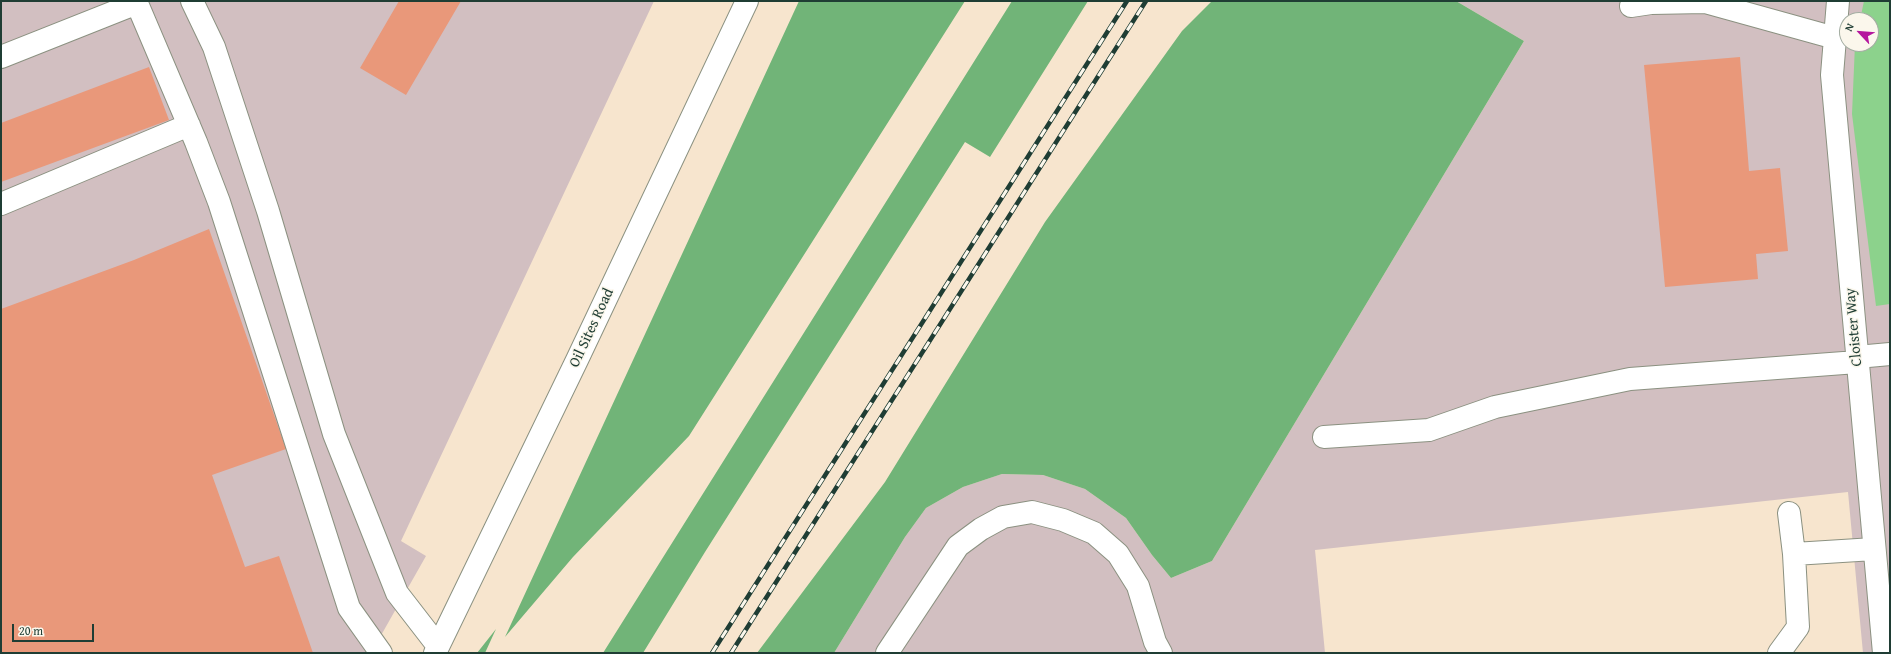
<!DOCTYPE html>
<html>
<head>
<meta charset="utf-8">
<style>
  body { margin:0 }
  #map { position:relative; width:1891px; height:654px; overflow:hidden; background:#f7e5ce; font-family:"Gentium Book Plus",serif }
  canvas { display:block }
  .frame { position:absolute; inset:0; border:2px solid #1f3d34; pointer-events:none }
  .north { position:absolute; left:1839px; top:12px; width:40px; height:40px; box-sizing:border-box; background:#fbf7ec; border:1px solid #a3ada2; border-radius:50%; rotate:296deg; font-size:11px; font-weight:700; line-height:16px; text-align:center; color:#1f3d34 }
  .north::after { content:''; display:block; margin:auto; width:14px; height:18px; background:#b5179e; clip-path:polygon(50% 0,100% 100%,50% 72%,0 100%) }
  .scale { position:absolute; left:12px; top:624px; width:82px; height:18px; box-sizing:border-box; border:2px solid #1f3d34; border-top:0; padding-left:5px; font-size:12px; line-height:14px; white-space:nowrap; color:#1f3d34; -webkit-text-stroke:3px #fbf7ec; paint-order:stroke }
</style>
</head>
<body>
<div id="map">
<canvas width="1891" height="654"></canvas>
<div class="frame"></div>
<div class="north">N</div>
<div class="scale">20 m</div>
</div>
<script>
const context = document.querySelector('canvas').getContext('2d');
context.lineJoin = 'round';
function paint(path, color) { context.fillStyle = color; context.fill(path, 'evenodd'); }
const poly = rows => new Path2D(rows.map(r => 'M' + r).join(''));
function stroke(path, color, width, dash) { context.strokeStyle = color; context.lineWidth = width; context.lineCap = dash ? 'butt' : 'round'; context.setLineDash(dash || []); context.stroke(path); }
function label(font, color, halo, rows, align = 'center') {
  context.font = font + ' "Gentium Book Plus",serif'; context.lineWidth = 3; context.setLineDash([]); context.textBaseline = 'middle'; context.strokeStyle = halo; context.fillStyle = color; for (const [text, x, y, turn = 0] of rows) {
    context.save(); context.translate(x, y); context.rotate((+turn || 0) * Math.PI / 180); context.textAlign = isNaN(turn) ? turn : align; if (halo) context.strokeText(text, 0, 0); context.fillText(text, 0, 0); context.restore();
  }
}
const industrial = poly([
  [1,1,654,1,401,541,426,556,371,653,1,653],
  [1456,1,1890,1,1890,653,1863,653,1848,492,1315,550,1325,653,834,653,905,537,926,508,963,487,1002,474,1043,475,1085,489,1126,518,1152,555,1171,578,1212,561,1524,41],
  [1847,20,1871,20,1871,44,1847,44]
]);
const green = poly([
  [1864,1,1890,1,1890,304,1876,306,1852,114,1855,44,1871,44,1871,20,1860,20]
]);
const forest = poly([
  [799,1,965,1,689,436,573,557,505,637],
  [1012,1,1088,1,990,157,965,142,705,552,643,653,603,653],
  [1212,1,1456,1,1524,41,1212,561,1171,578,1152,555,1126,518,1085,489,1043,475,1002,474,963,487,926,508,905,537,834,653,757,653,885,482,1045,222,1182,31],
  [496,629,485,653,477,653]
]);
const building = poly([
  [399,1,461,1,406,95,360,68],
  [1740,57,1749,171,1780,168,1788,251,1756,254,1758,279,1665,287,1644,65],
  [149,67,169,120,1,182,1,123],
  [209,229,286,449,212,475,245,567,279,556,313,653,1,653,1,309,134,260]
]);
const minor = poly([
  [136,1,196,142,219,202,349,608,381,653],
  [192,1,214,47,268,211,334,434,397,593,438,646],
  [1838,1,1832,75,1884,653],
  [1631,6,1651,3,1705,2,1835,38],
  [1,57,137,3],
  [1,204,189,125],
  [1857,357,1890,354],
  [1324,437,1429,430,1495,407,1630,379,1857,362],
  [1789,513,1794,554],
  [435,653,577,360,747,1],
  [887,653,958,546,981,529,1003,517,1032,512,1063,520,1094,533,1118,554,1138,586,1155,642,1161,653],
  [1779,653,1798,627,1794,554,1874,549]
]);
const rail = poly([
  [712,653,1127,1],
  [731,653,1146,1]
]);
const streetNames = [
  ["Cloister Way",1854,327,-95],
  ["Oil Sites Road",592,328,-65]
];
paint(industrial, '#d2bfc1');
paint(green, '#8cd28c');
paint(forest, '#71b478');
paint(building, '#e9987a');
stroke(minor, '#8b9181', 24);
stroke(minor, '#fff', 22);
stroke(rail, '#1f3d34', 4.5);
stroke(rail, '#fbf7ec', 3, [9]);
label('15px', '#1f3d34', '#fbf7ec', streetNames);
</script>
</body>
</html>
